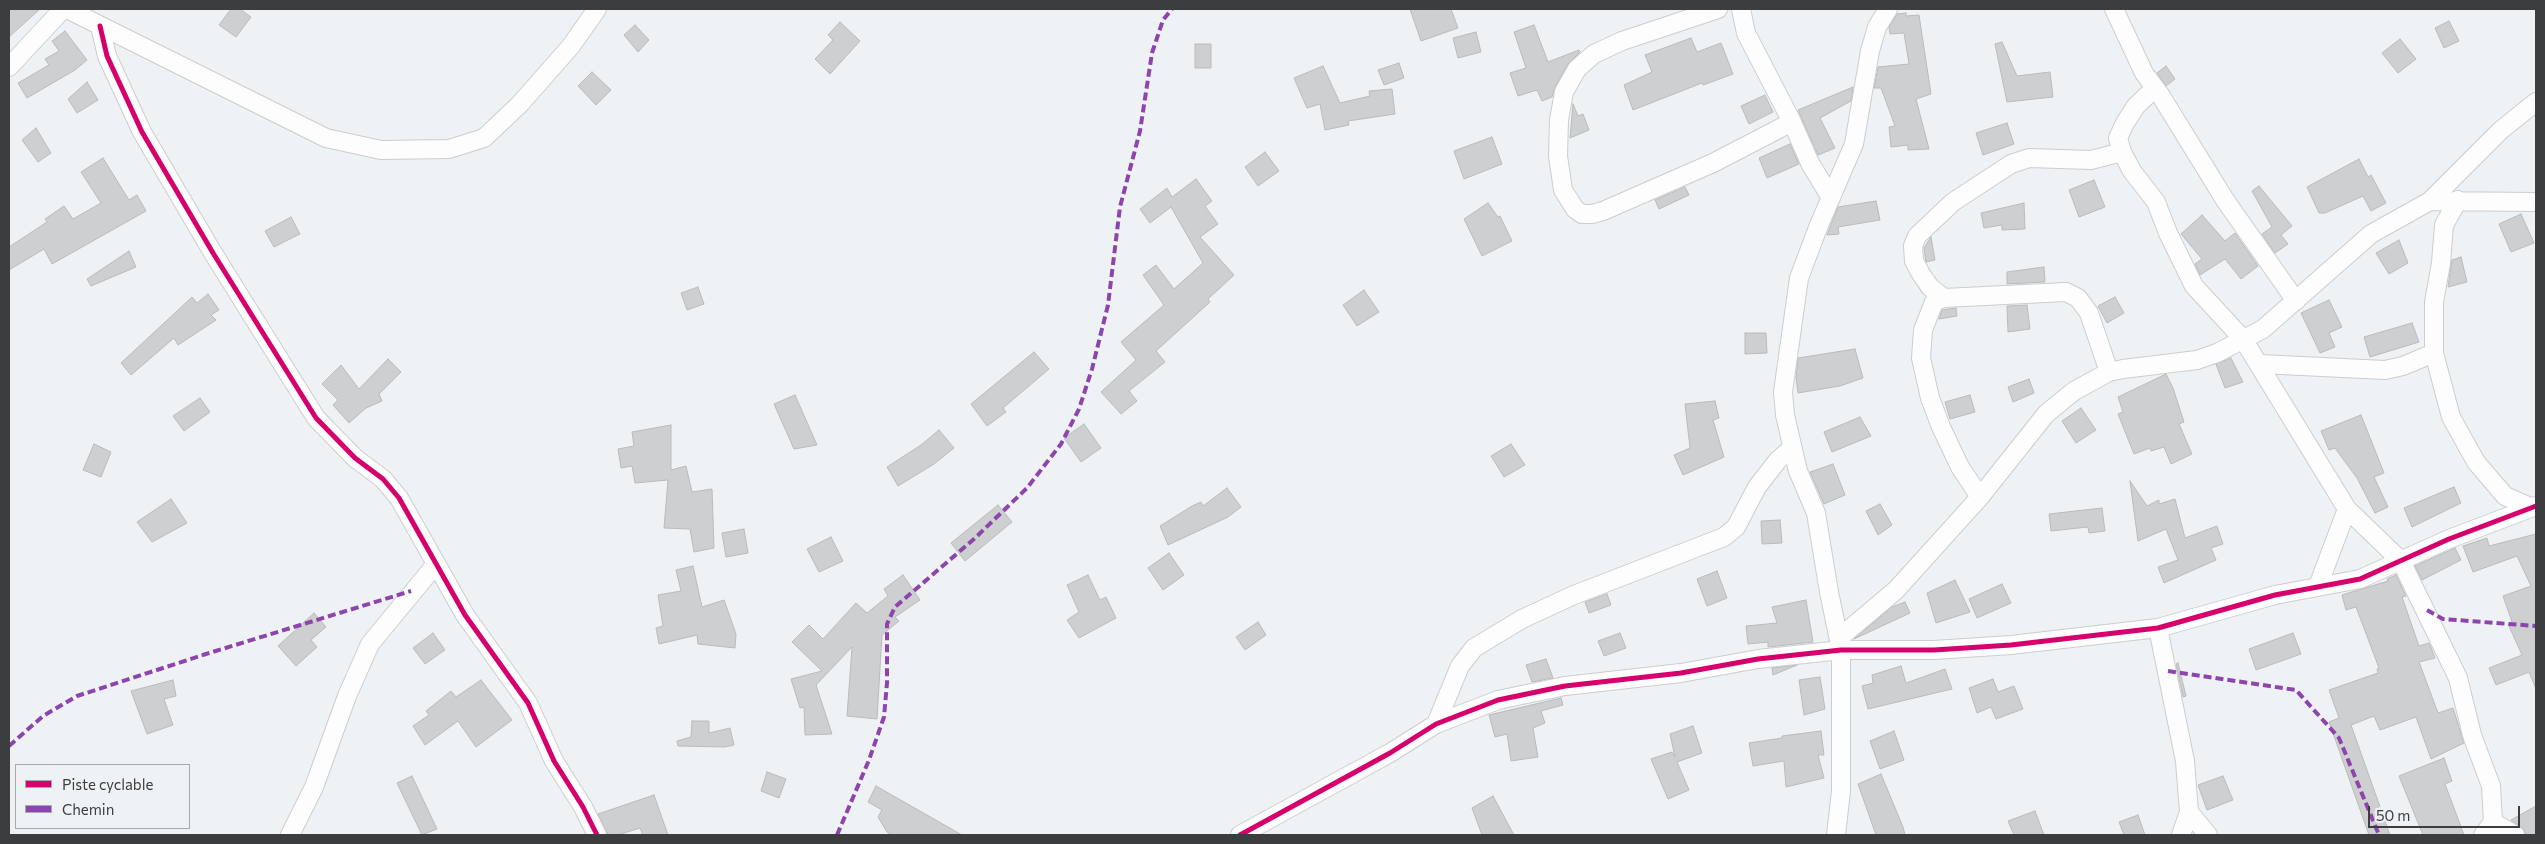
<!DOCTYPE html>
<html>
<head>
<meta charset="utf-8">
<style>
  body { margin:0 }
  #map { position:relative; width:2545px; height:844px; overflow:hidden; background:#eff2f4; font-family:Commissioner,sans-serif }
  canvas { display:block }
  .frame { position:absolute; inset:0; border:10px solid #3b3d3e; pointer-events:none }
  .legend { position:absolute; left:15px; top:764px; width:175px; height:65px; box-sizing:border-box; background:#eef2f5; border:1px solid #a6aaac; margin:0; padding:6px 9px; list-style:none; font-size:15px; color:#3b3d3e }
  .legend li { display:flex; align-items:center; gap:10px; height:25px }
  .legend b { width:25px; border:1px solid #a6aaac }
  .scale { position:absolute; left:2368px; top:806px; width:152px; height:22px; box-sizing:border-box; border:2px solid #3b3d3e; border-top:0; padding-left:6px; font-size:15px; line-height:18px; white-space:nowrap; color:#3b3d3e; -webkit-text-stroke:4px #eef2f5; paint-order:stroke }
</style>
</head>
<body>
<div id="map">
<canvas width="2545" height="844"></canvas>
<div class="frame"></div>
<ul class="legend">
<li><b style="height:6px;background:#d6006c"></b>Piste cyclable</li>
<li><b style="height:6px;background:#8e44ad"></b>Chemin</li>
</ul>
<div class="scale">50 m</div>
</div>
<script>
const context = document.querySelector('canvas').getContext('2d');
context.lineJoin = 'round';
function paint(path, color) { context.fillStyle = color; context.fill(path, 'evenodd'); }
const poly = rows => new Path2D(rows.map(r => 'M' + r).join(''));
function stroke(path, color, width, dash) { context.strokeStyle = color; context.lineWidth = width; context.lineCap = dash ? 'butt' : 'round'; context.setLineDash(dash || []); context.stroke(path); }
const building = poly([
  [9,9,40,9,9,37,9,9],
  [231,9,240,9,251,17,236,37,219,25,231,9],
  [1410,9,1451,9,1458,28,1421,41,1410,9],
  [1906,13,1906,16,1919,15,1931,94,1916,99,1929,149,1908,150,1908,145,1891,147,1889,127,1895,126,1881,88,1874,88,1878,67,1909,64,1904,33,1890,34,1889,27,1897,14,1906,13],
  [2449,21,2459,41,2444,48,2435,28,2449,21],
  [840,22,860,41,830,74,815,59,833,40,828,35,840,22],
  [635,25,649,40,638,52,624,35,635,25],
  [1534,25,1548,62,1579,50,1580,52,1568,64,1555,87,1552,97,1542,101,1537,90,1518,96,1510,73,1526,68,1514,32,1534,25],
  [65,31,87,60,75,70,27,98,18,83,49,65,45,59,59,51,52,41,65,31],
  [1476,32,1481,52,1458,58,1453,38,1476,32],
  [1691,38,1697,52,1721,43,1733,74,1703,85,1702,83,1633,110,1624,85,1652,72,1645,55,1691,38],
  [2400,39,2416,59,2398,73,2382,53,2400,39],
  [2002,42,2017,76,2050,72,2053,97,2007,102,1995,44,2002,42],
  [1195,44,1211,44,1211,68,1195,68,1195,44],
  [1399,63,1404,78,1384,85,1378,70,1399,63],
  [1323,66,1340,103,1370,96,1369,91,1392,89,1395,114,1348,121,1349,125,1325,130,1320,104,1307,108,1294,78,1323,66],
  [2166,66,2175,79,2166,86,2157,73,2166,66],
  [592,72,611,90,596,105,578,86,592,72],
  [87,82,98,100,77,113,68,99,87,82],
  [1853,87,1851,101,1820,118,1835,148,1818,155,1798,110,1853,87],
  [1765,95,1773,112,1749,124,1741,106,1765,95],
  [1573,104,1578,116,1583,114,1589,130,1570,138,1573,104],
  [2007,123,2014,144,1983,155,1976,133,2007,123],
  [36,128,51,153,38,162,22,140,36,128],
  [1492,137,1502,164,1464,179,1454,151,1492,137],
  [1790,144,1799,164,1767,178,1759,158,1790,144],
  [1265,152,1279,171,1258,186,1245,167,1265,152],
  [103,158,129,200,137,195,146,211,52,264,44,249,9,270,9,247,47,222,45,219,64,206,73,219,101,203,81,172,103,158],
  [2359,159,2368,177,2371,175,2386,203,2371,211,2363,196,2325,213,2319,213,2307,187,2359,159],
  [1196,179,1212,201,1205,206,1218,224,1200,237,1234,275,1208,299,1210,302,1156,351,1165,362,1129,391,1137,401,1121,414,1101,392,1136,360,1121,342,1164,305,1143,275,1156,265,1174,289,1203,263,1171,207,1150,223,1140,209,1167,188,1172,197,1196,179],
  [2094,180,2105,207,2079,217,2069,190,2094,180],
  [2259,186,2292,226,2281,235,2288,244,2275,253,2262,234,2272,227,2252,191,2259,186],
  [1685,187,1689,195,1659,209,1655,200,1685,187],
  [1876,201,1880,220,1838,227,1839,234,1827,235,1838,207,1876,201],
  [1488,203,1498,217,1500,216,1512,241,1482,256,1464,219,1488,203],
  [2024,203,2025,229,2002,230,2002,225,1984,228,1981,213,2024,203],
  [2521,214,2534,243,2511,252,2499,224,2521,214],
  [2202,215,2225,241,2235,233,2258,266,2241,279,2225,259,2200,275,2195,264,2202,259,2181,234,2202,215],
  [291,217,300,234,274,247,265,231,291,217],
  [1931,237,1935,260,1926,262,1924,248,1931,237],
  [2399,240,2408,263,2389,274,2376,253,2399,240],
  [129,251,136,267,91,286,87,279,129,251],
  [2461,257,2467,282,2448,287,2452,260,2461,257],
  [2044,267,2045,282,2007,284,2007,272,2044,267],
  [698,287,704,304,687,310,681,293,698,287],
  [1364,290,1379,312,1357,326,1343,305,1364,290],
  [208,294,219,310,211,315,216,320,178,345,174,338,131,375,121,363,192,297,197,303,208,294],
  [2115,297,2124,313,2107,323,2098,306,2115,297],
  [2329,300,2342,327,2329,333,2335,347,2320,353,2301,313,2329,300],
  [2027,305,2030,329,2008,332,2007,306,2027,305],
  [1956,308,1957,316,1939,319,1942,310,1956,308],
  [2412,323,2419,342,2370,357,2364,337,2412,323],
  [1745,333,1766,333,1767,353,1745,354,1745,333],
  [1855,349,1863,378,1840,386,1798,393,1796,377,1798,358,1855,349],
  [1034,352,1049,369,1003,408,1006,412,987,426,971,404,1034,352],
  [2231,358,2243,382,2225,388,2216,364,2231,358],
  [388,359,401,372,379,394,382,401,366,408,349,423,333,405,338,400,322,384,341,365,359,389,388,359],
  [2166,374,2173,388,2184,422,2179,424,2192,454,2171,464,2164,447,2151,451,2150,448,2134,454,2118,414,2123,412,2118,397,2166,374],
  [2029,379,2034,393,2013,402,2008,387,2029,379],
  [795,395,817,445,794,449,774,404,795,395],
  [1970,395,1975,412,1950,419,1945,402,1970,395],
  [200,398,210,412,184,431,173,416,200,398],
  [1715,401,1719,418,1713,420,1724,457,1683,475,1674,455,1690,448,1685,404,1715,401],
  [2081,408,2096,430,2076,443,2062,421,2081,408],
  [2361,415,2384,473,2374,477,2388,507,2375,513,2357,478,2335,448,2329,450,2321,431,2361,415],
  [1860,417,1871,436,1832,452,1824,432,1860,417],
  [1084,424,1101,448,1081,462,1064,438,1084,424],
  [671,425,671,470,686,466,692,492,712,489,714,548,694,552,690,529,664,528,668,480,635,483,632,466,621,468,618,449,634,446,632,432,671,425],
  [939,430,954,448,934,464,898,486,887,467,921,445,939,430],
  [94,444,111,452,101,477,83,470,94,444],
  [1511,444,1525,465,1504,477,1491,456,1511,444],
  [1833,464,1845,495,1824,504,1810,472,1833,464],
  [2130,481,2147,506,2159,500,2159,504,2175,499,2185,538,2217,526,2223,544,2211,548,2216,560,2164,583,2158,567,2178,560,2166,529,2138,541,2130,481],
  [2454,487,2461,503,2412,527,2404,508,2454,487],
  [1227,488,1241,507,1228,517,1168,545,1160,526,1192,506,1201,502,1203,506,1227,488],
  [171,499,187,523,152,542,137,522,171,499],
  [1880,504,1892,525,1878,535,1866,511,1880,504],
  [998,505,1012,522,965,561,951,543,998,505],
  [2102,508,2105,531,2089,533,2088,527,2051,531,2049,514,2102,508],
  [1780,520,1782,543,1762,544,1761,521,1780,520],
  [744,529,748,553,726,557,722,533,744,529],
  [2536,534,2536,689,2529,672,2496,685,2489,668,2522,655,2508,624,2512,622,2503,596,2531,586,2517,556,2473,572,2463,546,2487,538,2489,546,2536,534],
  [831,537,843,561,819,572,807,549,831,537],
  [2455,548,2461,560,2422,580,2415,566,2455,548],
  [1169,553,1184,575,1163,590,1148,568,1169,553],
  [693,566,702,607,724,600,736,634,735,648,698,644,697,635,659,644,656,628,663,626,658,595,681,591,676,570,693,566],
  [1717,571,1727,598,1707,606,1697,579,1717,571],
  [903,575,920,600,895,617,899,621,882,635,877,719,847,716,852,647,816,685,832,734,805,735,804,707,800,708,791,679,822,671,792,642,809,625,823,639,856,603,867,613,888,596,884,589,903,575],
  [1088,575,1100,600,1106,597,1116,618,1079,638,1067,620,1079,612,1067,585,1088,575],
  [2396,575,2406,596,2402,597,2419,646,2429,643,2432,650,2435,658,2419,662,2438,713,2453,708,2464,743,2431,759,2416,717,2380,730,2374,716,2351,725,2390,835,2369,835,2329,722,2339,718,2329,690,2378,673,2377,669,2379,668,2356,607,2346,610,2342,595,2388,581,2387,579,2396,575],
  [1955,580,1970,612,1936,623,1927,593,1955,580],
  [2002,584,2011,603,1977,618,1969,599,2002,584],
  [1607,594,1611,605,1589,613,1585,602,1607,594],
  [1806,600,1813,642,1768,647,1768,642,1748,644,1746,626,1777,623,1772,607,1806,600],
  [1905,602,1910,613,1854,639,1892,607,1905,602],
  [314,613,326,627,311,640,317,647,296,666,278,646,314,613],
  [1258,622,1266,635,1245,650,1236,637,1258,622],
  [433,633,445,650,425,664,413,648,433,633],
  [1620,633,1626,648,1604,656,1598,641,1620,633],
  [2293,633,2301,654,2256,670,2249,649,2293,633],
  [1546,659,1553,678,1532,682,1526,665,1546,659],
  [2178,663,2186,696,2183,697,2176,664,2178,663],
  [1797,665,1773,675,1772,668,1797,665],
  [1901,666,1906,683,1945,669,1952,689,1868,709,1862,686,1873,683,1872,675,1901,666],
  [1820,677,1825,709,1804,715,1799,680,1820,677],
  [1993,679,1998,692,2014,686,2023,709,1996,719,1991,707,1977,713,1969,688,1993,679],
  [173,680,176,696,164,699,173,725,147,734,131,691,173,680],
  [481,680,512,720,476,747,458,721,425,745,413,726,429,715,426,711,451,691,456,697,481,680],
  [1561,698,1563,705,1541,711,1545,723,1533,728,1538,757,1511,761,1507,734,1495,737,1489,715,1561,698],
  [692,721,709,721,709,733,730,728,734,745,725,747,678,746,677,741,691,737,692,721],
  [1693,726,1702,753,1677,762,1689,790,1668,799,1651,759,1672,752,1675,757,1670,734,1693,726],
  [1821,731,1824,755,1818,755,1824,778,1786,787,1784,761,1753,766,1749,743,1782,738,1782,736,1821,731],
  [1894,731,1904,760,1880,769,1870,741,1894,731],
  [2444,758,2452,781,2445,784,2464,835,2423,835,2399,776,2444,758],
  [767,772,786,779,779,798,761,791,767,772],
  [1881,774,1903,827,1905,835,1876,835,1858,784,1881,774],
  [412,776,437,829,422,835,397,783,412,776],
  [2223,776,2233,800,2207,810,2198,785,2223,776],
  [876,786,962,835,892,835,887,832,878,817,882,810,868,802,876,786],
  [654,795,668,835,643,835,640,828,618,835,608,835,598,814,654,795],
  [1493,796,1514,835,1482,835,1472,808,1493,796],
  [2536,806,2536,835,2526,835,2524,829,2511,820,2536,806],
  [2035,811,2044,835,2014,835,2008,821,2035,811],
  [2138,815,2145,835,2124,835,2119,822,2138,815]
]);
const minor = poly([
  [67,9,326,138,381,150,449,149,484,138,519,105,571,46,597,9],
  [1718,9,1622,41,1594,54,1577,69,1564,92,1559,120,1558,156,1563,190,1575,209,1582,214,1592,214,1603,211,1713,163,1792,122],
  [1741,9,1746,33,1792,122,1810,163,1831,198],
  [2114,9,2144,73,2161,96,2225,200,2296,301],
  [100,26,107,56,142,132,213,253,316,418,355,458,383,479,399,498,465,615,528,703,554,761,583,807,597,835],
  [9,67,63,9],
  [2155,88,2136,106,2125,123,2118,138,2122,152,2132,171,2156,202,2168,233,2194,286,2243,339,2347,509,2401,561,2458,678,2472,735,2491,786,2493,822,2483,835],
  [2458,200,2444,225,2441,263,2434,302,2434,353,2451,417,2476,462,2505,496,2530,507],
  [2430,201,2501,130,2536,102],
  [1944,298,1930,287,1921,274,1914,261,1913,246,1917,236,1953,202,2011,164,2029,158,2091,160,2122,152],
  [2260,364,2385,370,2403,366,2434,353],
  [1980,497,1960,467,1941,427,1930,398,1921,358,1923,330,1934,302,1944,298,2066,292,2078,298,2089,313,2109,372],
  [2318,586,2347,509],
  [2158,628,2185,761,2189,812,2181,835],
  [1839,638,1896,590,1980,497,2046,414,2074,391,2109,372,2123,369,2197,360,2217,353,2263,329,2371,234,2430,201,2536,202],
  [1436,724,1460,666,1474,648,1522,619,1574,595,1724,537,1736,527,1757,487,1778,460,1792,448],
  [2189,812,2208,835],
  [2493,822,2515,835],
  [290,835,314,787,347,696,370,644,436,564],
  [1240,835,1390,753,1436,724,1498,700,1565,686,1681,673,1758,659,1841,650,1934,650,2011,645,2158,628,2275,595,2360,579,2449,539,2536,506],
  [1836,835,1841,791,1841,650,1829,592,1816,513,1798,471,1785,415,1783,392,1799,278,1819,225,1854,144,1870,51,1877,27,1888,9]
]);
const quiet = poly([
  [2427,610,2443,619,2536,626],
  [2168,671,2296,690,2339,738,2379,835],
  [9,746,43,716,77,696,206,654,411,591],
  [837,835,869,760,884,717,887,683,887,624,895,607,974,539,1027,488,1061,444,1079,409,1092,369,1108,305,1120,207,1140,131,1152,53,1163,20,1172,9]
]);
const cycleway = poly([
  [100,26,107,56,142,132,213,253,316,418,355,458,383,479,399,498,465,615,528,703,554,761,583,807,597,835],
  [1240,835,1390,753,1436,724,1498,700,1565,686,1681,673,1758,659,1841,650,1934,650,2011,645,2158,628,2275,595,2360,579,2449,539,2536,506]
]);
paint(building, '#cdcfd0');
stroke(building, '#b9babc', 1);
stroke(minor, '#cbcdce', 20);
stroke(minor, '#fdfdfd', 18);
stroke(quiet, '#8e44ad', 4, [8, 4]);
stroke(cycleway, '#d6006c', 5);
</script>
</body>
</html>
